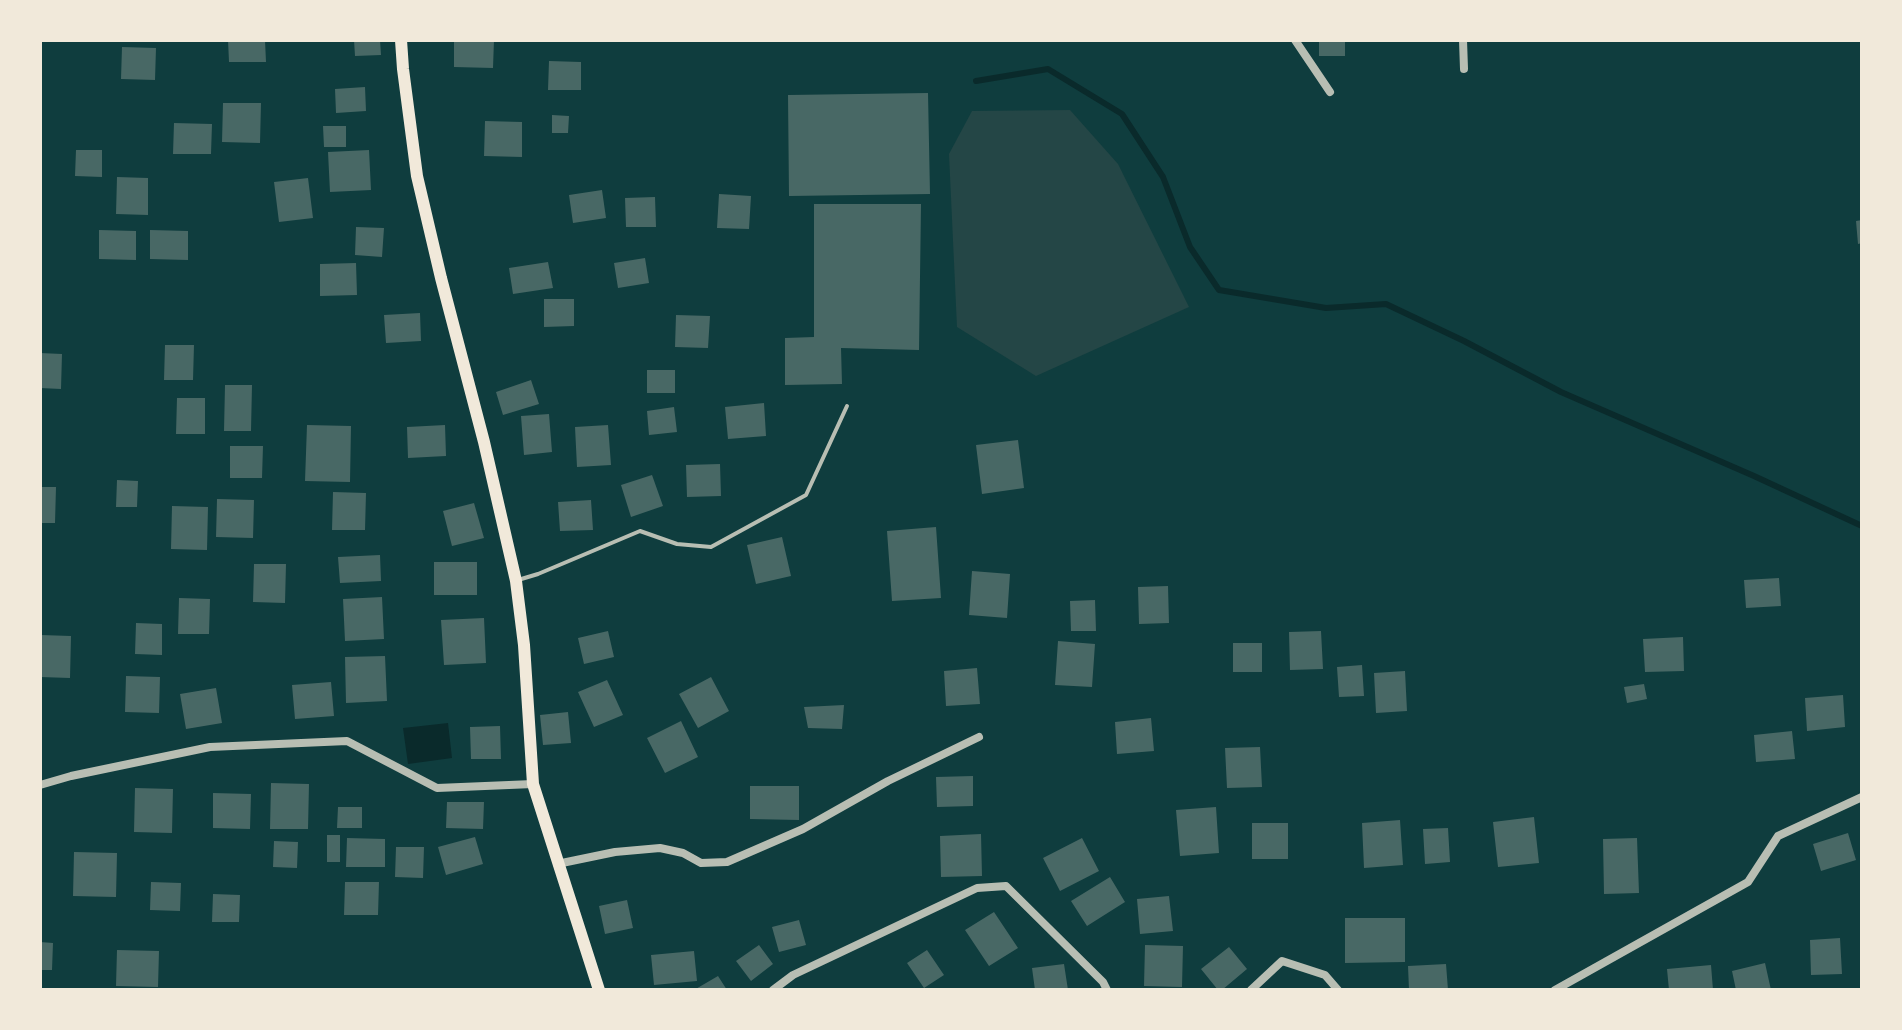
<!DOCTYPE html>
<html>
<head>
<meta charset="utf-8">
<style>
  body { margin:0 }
  #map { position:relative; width:1902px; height:1030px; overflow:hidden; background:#0f3d3e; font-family:"Fira Sans",sans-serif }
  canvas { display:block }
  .frame { position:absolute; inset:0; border:42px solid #f1e9da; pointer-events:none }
</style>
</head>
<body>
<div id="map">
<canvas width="1902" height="1030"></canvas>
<div class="frame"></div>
</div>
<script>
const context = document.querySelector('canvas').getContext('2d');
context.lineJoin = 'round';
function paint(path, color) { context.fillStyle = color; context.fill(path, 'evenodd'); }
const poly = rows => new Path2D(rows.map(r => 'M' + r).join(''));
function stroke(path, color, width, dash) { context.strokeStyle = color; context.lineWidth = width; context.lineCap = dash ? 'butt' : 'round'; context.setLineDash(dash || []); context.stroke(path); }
const green = poly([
  [1070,110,1118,164,1189,307,1036,376,957,327,949,154,972,111]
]);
const water = poly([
  [448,723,452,758,408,764,403,728]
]);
const stream = poly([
  [976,81,1048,69,1122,114,1163,177,1190,247,1219,290,1326,308,1386,304,1464,341,1561,392,1754,476,1862,526]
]);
const building = poly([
  [228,40,265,40,266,62,229,62],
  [354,40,380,40,381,55,355,56],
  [454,40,494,40,493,68,454,67],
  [1319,40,1345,40,1345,56,1319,56],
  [122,47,156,48,155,80,121,79],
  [549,61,581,62,581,90,548,90],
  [365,87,366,111,336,113,335,89],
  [928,93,930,194,789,196,788,95],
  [223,103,261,103,260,143,222,142],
  [552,115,569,116,568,133,552,133],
  [485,121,522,122,522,157,484,156],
  [174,123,212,124,211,154,173,154],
  [323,126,346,126,346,147,324,147],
  [76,150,102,150,102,177,75,176],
  [369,150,371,190,330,192,328,152],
  [117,177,148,178,148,215,116,214],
  [308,178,313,218,279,222,274,182],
  [602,190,606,218,573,223,569,195],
  [719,194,751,196,749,229,717,228],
  [655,197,656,227,626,227,625,198],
  [814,204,921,204,919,350,841,348,842,384,785,385,785,338,814,337],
  [1862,220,1862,243,1858,244,1856,221],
  [356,227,384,228,382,257,355,255],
  [99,230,136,231,136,260,99,259],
  [150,230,188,231,188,260,150,259],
  [645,258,649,283,618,288,614,263],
  [548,262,553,288,513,294,509,268],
  [356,263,357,295,320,296,320,264],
  [544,299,574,299,574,326,544,327],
  [420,313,421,341,386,343,384,315],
  [676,315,710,316,708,348,675,347],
  [165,345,194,345,193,380,164,380],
  [40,353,62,354,61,389,40,388],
  [647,370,675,370,675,393,647,393],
  [531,380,539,404,503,415,496,392],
  [225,385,252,385,251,431,224,431],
  [177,398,205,398,205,434,176,434],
  [764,403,766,436,728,439,725,407],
  [674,407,677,432,649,435,647,411],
  [549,414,552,452,524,455,521,416],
  [307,425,351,426,350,482,305,481],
  [445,425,446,456,408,458,407,427],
  [608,425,611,465,577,467,575,427],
  [1018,440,1024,488,982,494,976,445],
  [230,446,263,446,262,478,230,478],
  [720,464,721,496,687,497,686,465],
  [652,475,663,506,631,517,621,485],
  [117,480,138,481,137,507,116,507],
  [40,487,56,487,55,523,40,523],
  [333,492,366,493,365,530,332,530],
  [217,499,254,500,253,538,216,537],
  [591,500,593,530,560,531,558,502],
  [474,503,484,538,452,546,443,511],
  [172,506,208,507,207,550,171,549],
  [936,527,941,598,892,601,887,531],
  [782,537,791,576,756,584,747,545],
  [380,555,381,581,340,583,338,557],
  [434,562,477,562,477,595,434,595],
  [254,564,286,564,285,603,253,602],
  [972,571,1010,574,1007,618,969,615],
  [1779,578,1781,606,1746,608,1744,580],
  [1168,586,1169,623,1139,624,1138,587],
  [382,597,384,639,345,641,343,599],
  [179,598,210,599,209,634,178,634],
  [1095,600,1096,631,1071,631,1070,601],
  [484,618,486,663,444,665,441,620],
  [136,623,162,624,162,655,135,654],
  [608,631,614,657,584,664,578,638],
  [1321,631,1323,669,1290,670,1289,632],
  [41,635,71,636,70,678,40,677],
  [1683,637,1684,671,1645,672,1643,639],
  [1058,641,1095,644,1092,687,1055,685],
  [1233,643,1262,643,1262,672,1233,672],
  [385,656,387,701,346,703,345,657],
  [1362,665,1364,696,1339,697,1337,667],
  [977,668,980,704,946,706,944,671],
  [1405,671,1407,711,1376,713,1374,673],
  [126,676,160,677,159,713,125,712],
  [711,677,729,711,698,728,679,694],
  [607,680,623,715,594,727,578,692],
  [331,682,334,716,295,719,292,685],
  [1644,684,1647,699,1627,703,1624,687],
  [216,688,222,723,186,729,180,694],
  [1843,695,1845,727,1807,731,1805,698],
  [844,705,842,729,808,728,804,707],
  [568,712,571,743,543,745,540,715],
  [1151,718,1154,751,1117,754,1115,722],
  [681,721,698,757,665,773,647,738],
  [500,726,501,759,471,759,470,727],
  [1792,731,1795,759,1756,762,1754,735],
  [1260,747,1262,787,1227,788,1225,748],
  [973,776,973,806,937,807,936,777],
  [271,783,309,784,308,829,270,829],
  [750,786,799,786,799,820,750,819],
  [135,788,173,789,172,833,134,832],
  [213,793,251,794,250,829,213,828],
  [447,802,484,802,483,829,446,828],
  [338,807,362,807,362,828,337,828],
  [1216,807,1219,853,1180,856,1176,810],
  [1534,817,1539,863,1498,867,1493,822],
  [1400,820,1403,865,1364,868,1362,823],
  [1252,823,1288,823,1288,859,1252,859],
  [1448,828,1450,862,1425,864,1423,829],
  [1848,833,1856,860,1821,871,1813,844],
  [981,834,982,876,941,877,940,836],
  [327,835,340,835,340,862,327,862],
  [475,837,483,864,446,875,438,847],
  [347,838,385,839,385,867,346,867],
  [1082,838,1099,871,1060,891,1043,858],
  [1637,838,1639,893,1604,894,1603,839],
  [274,841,298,842,297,868,273,867],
  [396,847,424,847,423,878,395,877],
  [74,852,117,853,116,897,73,896],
  [1110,877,1125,902,1087,926,1071,901],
  [151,882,181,883,180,911,150,910],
  [345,882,379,882,378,915,344,915],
  [213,894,240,895,239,922,212,922],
  [1169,896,1173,931,1140,934,1137,899],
  [627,900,633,928,605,934,599,906],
  [994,912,1018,948,989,966,965,930],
  [1345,918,1405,918,1405,962,1345,963],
  [799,920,806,945,779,952,772,927],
  [1840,938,1842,974,1811,975,1810,940],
  [40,942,53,943,52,970,40,970],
  [759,945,773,964,751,981,736,961],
  [1145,945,1183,946,1182,987,1144,986],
  [1229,947,1247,969,1222,990,1218,990,1201,969],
  [117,950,159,951,158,987,116,986],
  [927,950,944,975,924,988,907,963],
  [694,951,697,981,654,985,651,955],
  [1765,963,1771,990,1736,990,1732,971],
  [1064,964,1068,990,1035,990,1032,968],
  [1446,964,1448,990,1409,990,1408,966],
  [1711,965,1713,990,1669,990,1667,969],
  [718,976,727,990,694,990]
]);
const service = poly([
  [518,580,538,574,640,531,677,544,711,547,806,495,847,406]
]);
const minor = poly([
  [1295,40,1330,92],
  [1463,40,1464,69],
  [40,785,71,776,210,747,347,741,437,788,533,784],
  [557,864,615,852,660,848,683,853,701,863,727,862,803,829,888,781,979,737],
  [773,990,793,975,977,888,1006,886,1103,982,1107,990],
  [1251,990,1282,961,1325,975,1338,990],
  [1555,990,1748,882,1778,836,1862,797]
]);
const secondary = poly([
  [401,40,403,69,417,176,441,278,484,442,516,581,524,645,533,784,599,990]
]);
paint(green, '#244646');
paint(water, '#0a2a2b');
stroke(stream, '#0a2a2b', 6);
paint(building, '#486865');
stroke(service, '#b8beb3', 4);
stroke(minor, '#b8beb3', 8);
stroke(secondary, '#f1e9da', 12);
</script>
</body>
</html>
